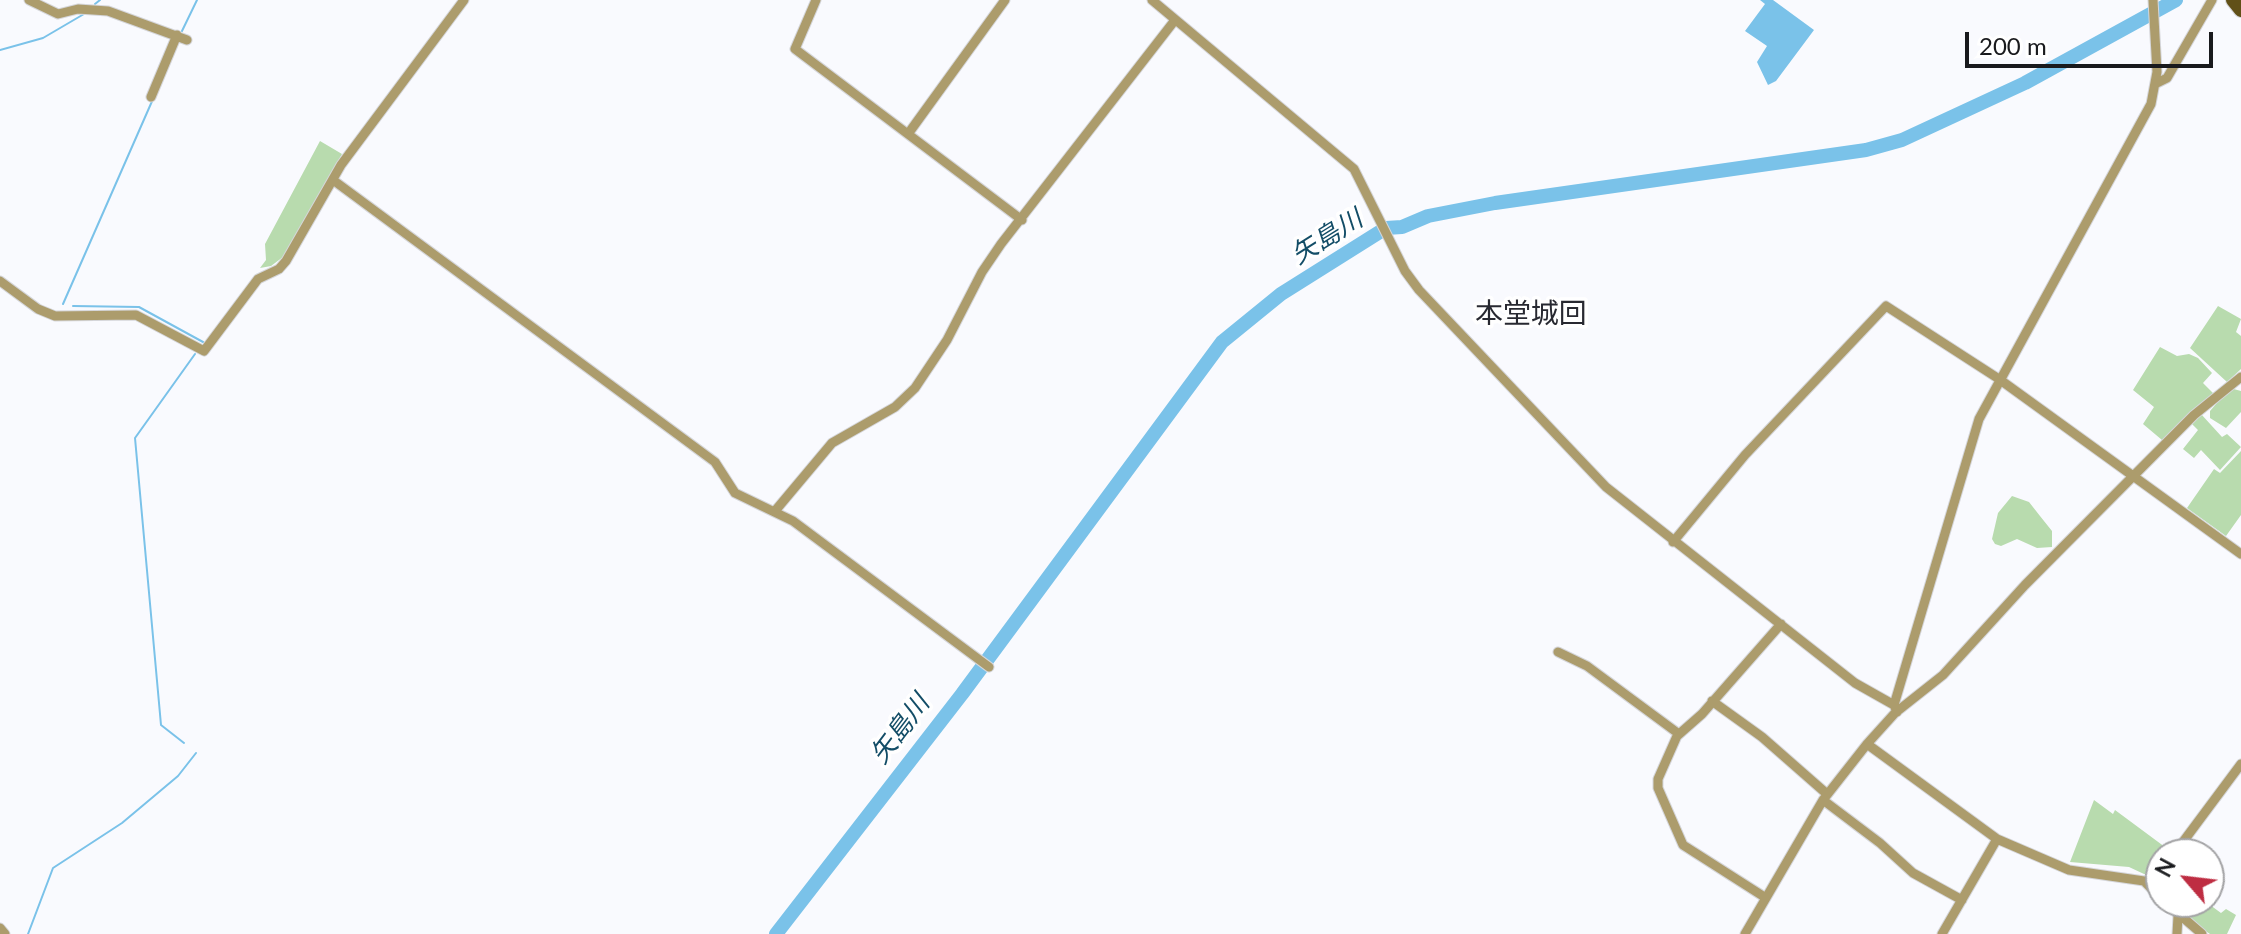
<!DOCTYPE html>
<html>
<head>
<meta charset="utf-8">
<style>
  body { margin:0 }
  #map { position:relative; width:2241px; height:934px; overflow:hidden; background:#f9fafe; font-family:Lato,sans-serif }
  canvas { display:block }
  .north { position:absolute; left:2145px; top:838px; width:80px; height:80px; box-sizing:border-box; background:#fff; border:2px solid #a3a3a5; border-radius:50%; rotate:298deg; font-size:22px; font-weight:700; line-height:32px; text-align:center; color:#191a1d }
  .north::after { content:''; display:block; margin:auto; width:28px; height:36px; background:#be2d42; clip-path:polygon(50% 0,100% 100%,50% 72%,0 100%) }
  .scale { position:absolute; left:1965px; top:32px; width:248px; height:36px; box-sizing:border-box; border:4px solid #191a1d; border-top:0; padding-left:10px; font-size:24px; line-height:28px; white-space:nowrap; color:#191a1d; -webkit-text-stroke:6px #fff; paint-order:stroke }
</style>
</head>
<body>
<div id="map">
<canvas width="2241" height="934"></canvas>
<div class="north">N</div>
<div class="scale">200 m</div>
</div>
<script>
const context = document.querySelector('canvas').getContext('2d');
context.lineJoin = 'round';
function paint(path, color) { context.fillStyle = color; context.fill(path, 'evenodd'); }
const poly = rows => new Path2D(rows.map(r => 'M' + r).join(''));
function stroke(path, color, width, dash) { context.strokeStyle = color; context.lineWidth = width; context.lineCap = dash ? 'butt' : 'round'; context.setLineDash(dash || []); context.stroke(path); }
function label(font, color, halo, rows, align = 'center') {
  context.font = font + ' Lato,"Noto Sans JP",sans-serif'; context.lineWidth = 7; context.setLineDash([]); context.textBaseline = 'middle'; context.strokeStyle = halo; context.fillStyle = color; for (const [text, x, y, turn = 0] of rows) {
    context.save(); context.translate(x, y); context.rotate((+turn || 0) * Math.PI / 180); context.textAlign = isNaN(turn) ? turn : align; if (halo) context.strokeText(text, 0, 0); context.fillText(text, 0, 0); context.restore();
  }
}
const green = poly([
  [320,141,342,154,283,257,271,266,260,268,266,260,265,244],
  [2218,306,2241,319,2236,332,2241,336,2241,369,2227,382,2190,348],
  [2160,347,2177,356,2189,354,2198,358,2212,373,2203,383,2214,394,2162,440,2143,424,2154,407,2133,390],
  [2230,388,2241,391,2241,412,2226,428,2210,418,2210,411],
  [2201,414,2222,437,2227,434,2241,447,2220,470,2201,450,2194,458,2183,449,2198,430,2192,424],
  [2241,451,2241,515,2226,536,2187,508,2214,469,2220,473],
  [2012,496,2029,502,2040,516,2052,531,2052,547,2037,548,2017,539,2001,546,1995,544,1992,539,1998,513],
  [2094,800,2113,814,2115,810,2169,850,2161,854,2161,862,2153,874,2144,874,2129,867,2070,862],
  [2185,902,2206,902,2221,913,2226,909,2236,915,2227,934,2210,934,2181,914]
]);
const water = poly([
  [1760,0,1773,0,1814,30,1776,81,1768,85,1757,62,1767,46,1745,31,1765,4]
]);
const stream = poly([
  [95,4,100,0],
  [182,31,197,0],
  [0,50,43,38,84,14],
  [63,304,153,99],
  [73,306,139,307,203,342],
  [184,743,161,725,135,438,195,354],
  [28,934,53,868,122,823,178,776,196,753]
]);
const river = poly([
  [776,934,962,694,1222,342,1281,294,1386,228,1402,227,1428,216,1495,203,1866,150,1902,140,2025,83,2176,0]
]);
const minor = poly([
  [29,0,58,14,78,9,108,11,187,40],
  [816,0,795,49,1022,220],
  [1152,0,1354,169,1405,271,1419,290,1606,487,1855,683,1894,705,1897,712],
  [2155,84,2167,78,2212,0],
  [151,97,177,35],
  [908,134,1005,0],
  [333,180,715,462,735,493,793,521,989,667],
  [0,281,38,309,55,316,136,315,204,351,258,279,279,269,286,261,341,165,464,0],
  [775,511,832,443,895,407,915,388,947,340,982,272,1001,244,1175,20],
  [1673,542,1745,455,1886,306,1999,379,2241,554],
  [1558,652,1587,666,1679,734],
  [1712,701,1762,737,1827,794],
  [1894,705,1979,419,2151,104,2157,72,2153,0],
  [1867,744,1997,839,2069,870,2144,881,2161,898],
  [1823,800,1880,843,1913,873,1962,900],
  [2174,854,2241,764],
  [2151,886,2161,872],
  [1766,898,1683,845,1658,788,1658,779,1677,736,1702,714,1781,624],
  [2165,902,2202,934],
  [0,928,5,934],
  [1745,934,1823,800,1867,744,1895,713,1943,675,2025,585,2194,415,2241,377],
  [1942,934,1997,839],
  [2177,934,2178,916]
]);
const primary = poly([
  [2233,0,2241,10]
]);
const waterNames = [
  ["矢島川",1327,237,-32],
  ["矢島川",900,729,-53]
];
const quarterNames = [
  ["本堂城回",1531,314]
];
paint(green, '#b8dbae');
paint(water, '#7ac2e9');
stroke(stream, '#7ac2e9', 2);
stroke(river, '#7ac2e9', 14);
stroke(minor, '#d5d6da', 11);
stroke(primary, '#d5d6da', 16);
stroke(minor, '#ac9c6c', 9);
stroke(primary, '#615018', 14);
label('italic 26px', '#134d67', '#fff', waterNames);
label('28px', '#282931', '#fff', quarterNames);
</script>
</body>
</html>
